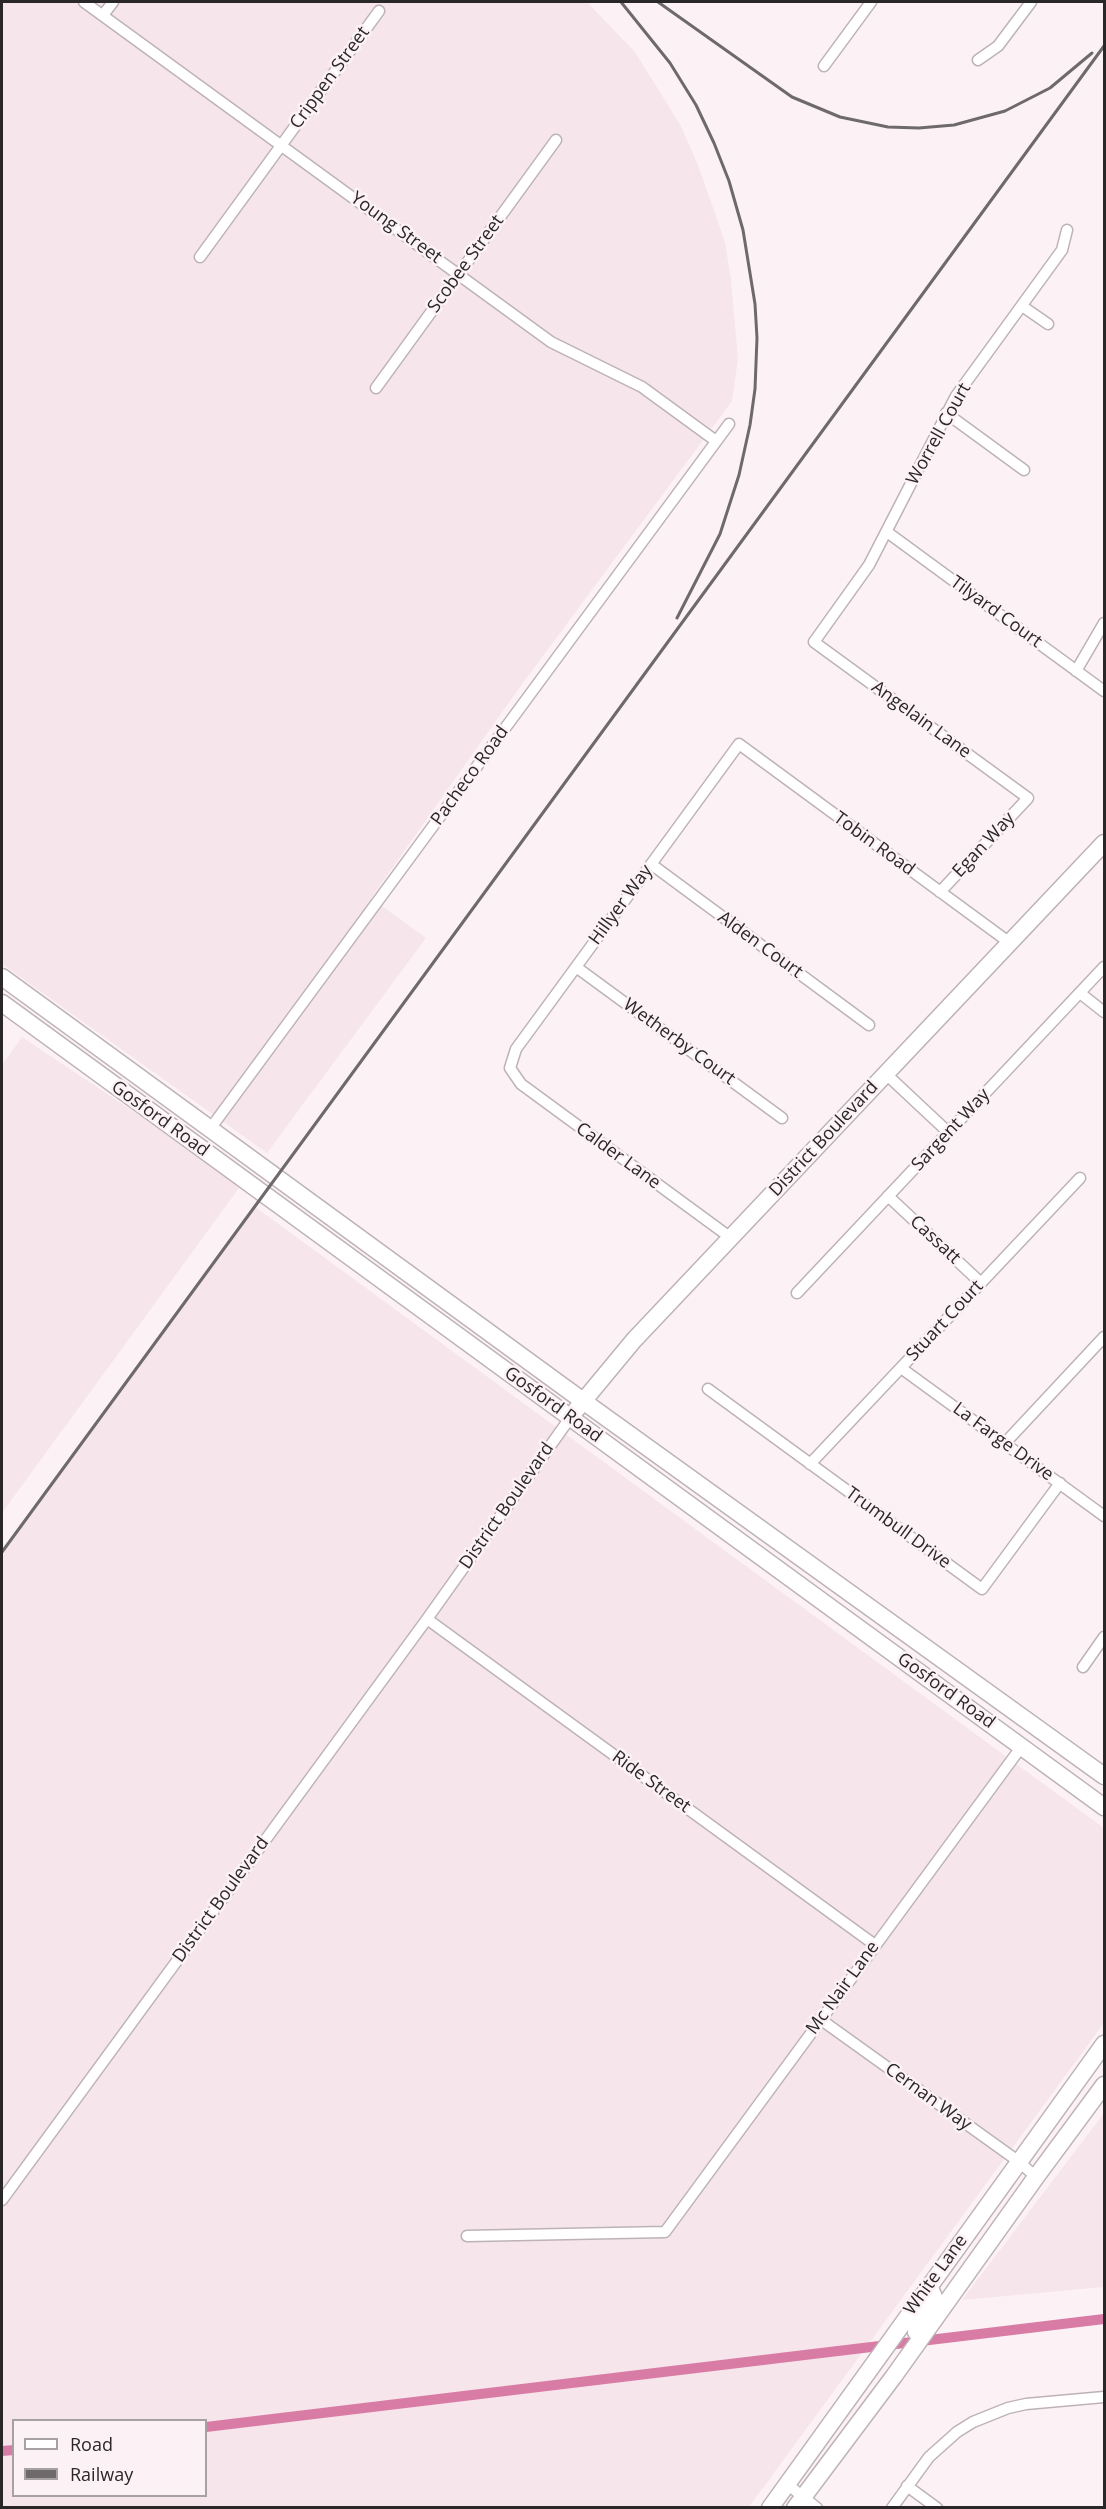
<!DOCTYPE html>
<html>
<head>
<meta charset="utf-8">
<style>
  body { margin:0 }
  #map { position:relative; width:1106px; height:2509px; overflow:hidden; background:#fcf2f6; font-family:"Open Sans",sans-serif }
  canvas { display:block }
  .frame { position:absolute; inset:0; border:3px solid #2a2728; pointer-events:none }
  .legend { position:absolute; left:12px; top:2419px; width:195px; height:78px; box-sizing:border-box; background:#fcf2f6; border:2px solid #a8a1a4; margin:0; padding:8px 10px; list-style:none; font-size:18px; color:#2a2728 }
  .legend li { display:flex; align-items:center; gap:12px; height:30px }
  .legend b { width:30px; border:2px solid #a8a1a4 }
</style>
</head>
<body>
<div id="map">
<canvas width="1106" height="2509"></canvas>
<div class="frame"></div>
<ul class="legend">
<li><b style="height:8px;background:#fff"></b>Road</li>
<li><b style="height:8px;background:#6e696b"></b>Railway</li>
</ul>
</div>
<script>
const context = document.querySelector('canvas').getContext('2d');
context.lineJoin = 'round';
function paint(path, color) { context.fillStyle = color; context.fill(path, 'evenodd'); }
const poly = rows => new Path2D(rows.map(r => 'M' + r).join(''));
function stroke(path, color, width, dash) { context.strokeStyle = color; context.lineWidth = width; context.lineCap = dash ? 'butt' : 'round'; context.setLineDash(dash || []); context.stroke(path); }
function label(font, color, halo, rows, align = 'center') {
  context.font = font + ' "Open Sans",sans-serif'; context.lineWidth = 5; context.setLineDash([]); context.textBaseline = 'middle'; context.strokeStyle = halo; context.fillStyle = color; for (const [text, x, y, turn = 0] of rows) {
    context.save(); context.translate(x, y); context.rotate((+turn || 0) * Math.PI / 180); context.textAlign = isNaN(turn) ? turn : align; if (halo) context.strokeText(text, 0, 0); context.fillText(text, 0, 0); context.restore();
  }
}
const built = poly([
  [2,2,587,2,635,52,681,126,698,165,725,242,731,279,738,359,732,401,520,687,371,898,426,938,267,1153,2,964],
  [22,1037,242,1184,2,1513,2,1065],
  [254,1206,1104,1828,1104,2023,749,2507,2,2508,2,1551],
  [14,2420,206,2420,206,2496,14,2496],
  [1104,2113,1104,2287,962,2300]
]);
const canal = poly([
  [206,2427,1104,2319],
  [2,2451,14,2450]
]);
const street = poly([
  [84,2,551,342,642,387,716,441],
  [103,15,113,2],
  [978,60,998,46,1031,2],
  [824,66,871,2],
  [200,257,379,11],
  [1022,306,1048,324],
  [376,388,556,140],
  [946,413,1024,470],
  [887,532,1104,691],
  [1076,671,1104,623],
  [651,864,869,1025],
  [940,892,1028,798,814,642,869,565,956,396,1062,250,1067,230],
  [576,967,782,1118],
  [1080,993,1104,1012],
  [886,1074,948,1132],
  [210,1129,729,424],
  [888,1196,981,1283],
  [731,1238,521,1084,510,1068,516,1049,739,744,1010,943],
  [797,1293,1104,967],
  [901,1368,1104,1516],
  [708,1389,982,1589,1060,1483],
  [1005,1443,1104,1337],
  [810,1464,1080,1178],
  [427,1619,875,1945],
  [1083,1667,1104,1637],
  [820,2019,1018,2161,1036,2177],
  [2,2200,427,1619,570,1418],
  [467,2236,665,2232,1022,1746],
  [787,2484,817,2508],
  [907,2486,937,2508],
  [892,2508,929,2457,957,2432,973,2422,1008,2408,1026,2404,1104,2397]
]);
const secondary = poly([
  [2,977,583,1401,1104,1776],
  [2,1003,1104,1807],
  [576,1410,634,1340,1104,843],
  [916,2332,934,2297,929,2286],
  [770,2508,1104,2044],
  [795,2508,894,2376,1036,2177,1104,2085]
]);
const rail = poly([
  [621,2,670,63,696,105,714,143,729,181,743,230,755,304,757,338,755,389,750,425,739,475,720,534,677,618],
  [658,2,792,97,840,117,888,127,919,128,954,125,1005,111,1050,88,1092,53],
  [2,1552,1104,46]
]);
const streetNames = [
  ["Crippen Street",330,78,-54],
  ["Young Street",396,228,36],
  ["Scobee Street",466,264,-54],
  ["Worrell Court",939,434,-61],
  ["Tilyard Court",996,612,36],
  ["Angelain Lane",921,720,36],
  ["Pacheco Road",470,776,-54],
  ["Tobin Road",874,844,36],
  ["Egan Way",984,845,-47],
  ["Hillyer Way",621,905,-54],
  ["Alden Court",760,945,36],
  ["Wetherby Court",679,1042,36],
  ["Gosford Road",160,1119,36],
  ["Sargent Way",951,1130,-47],
  ["District Boulevard",824,1139,-47],
  ["Calder Lane",618,1156,36],
  ["Cassatt",935,1240,43],
  ["Stuart Court",945,1321,-47],
  ["Gosford Road",553,1405,36],
  ["La Farge Drive",1003,1442,36],
  ["District Boulevard",507,1506,-55],
  ["Trumbull Drive",898,1528,36],
  ["Gosford Road",946,1691,36],
  ["Ride Street",651,1782,36],
  ["District Boulevard",221,1900,-54],
  ["Mc Nair Lane",843,1988,-54],
  ["Cernan Way",928,2097,36],
  ["White Lane",936,2275,-54]
];
paint(built, '#f7e5ec');
stroke(canal, '#d97ca5', 10);
stroke(street, '#bdb3b7', 13);
stroke(secondary, '#bdb3b7', 19);
stroke(street, '#fff', 10);
stroke(secondary, '#fff', 16);
stroke(rail, '#6e696b', 3);
label('18px', '#2a2728', '#fcf2f6', streetNames);
</script>
</body>
</html>
